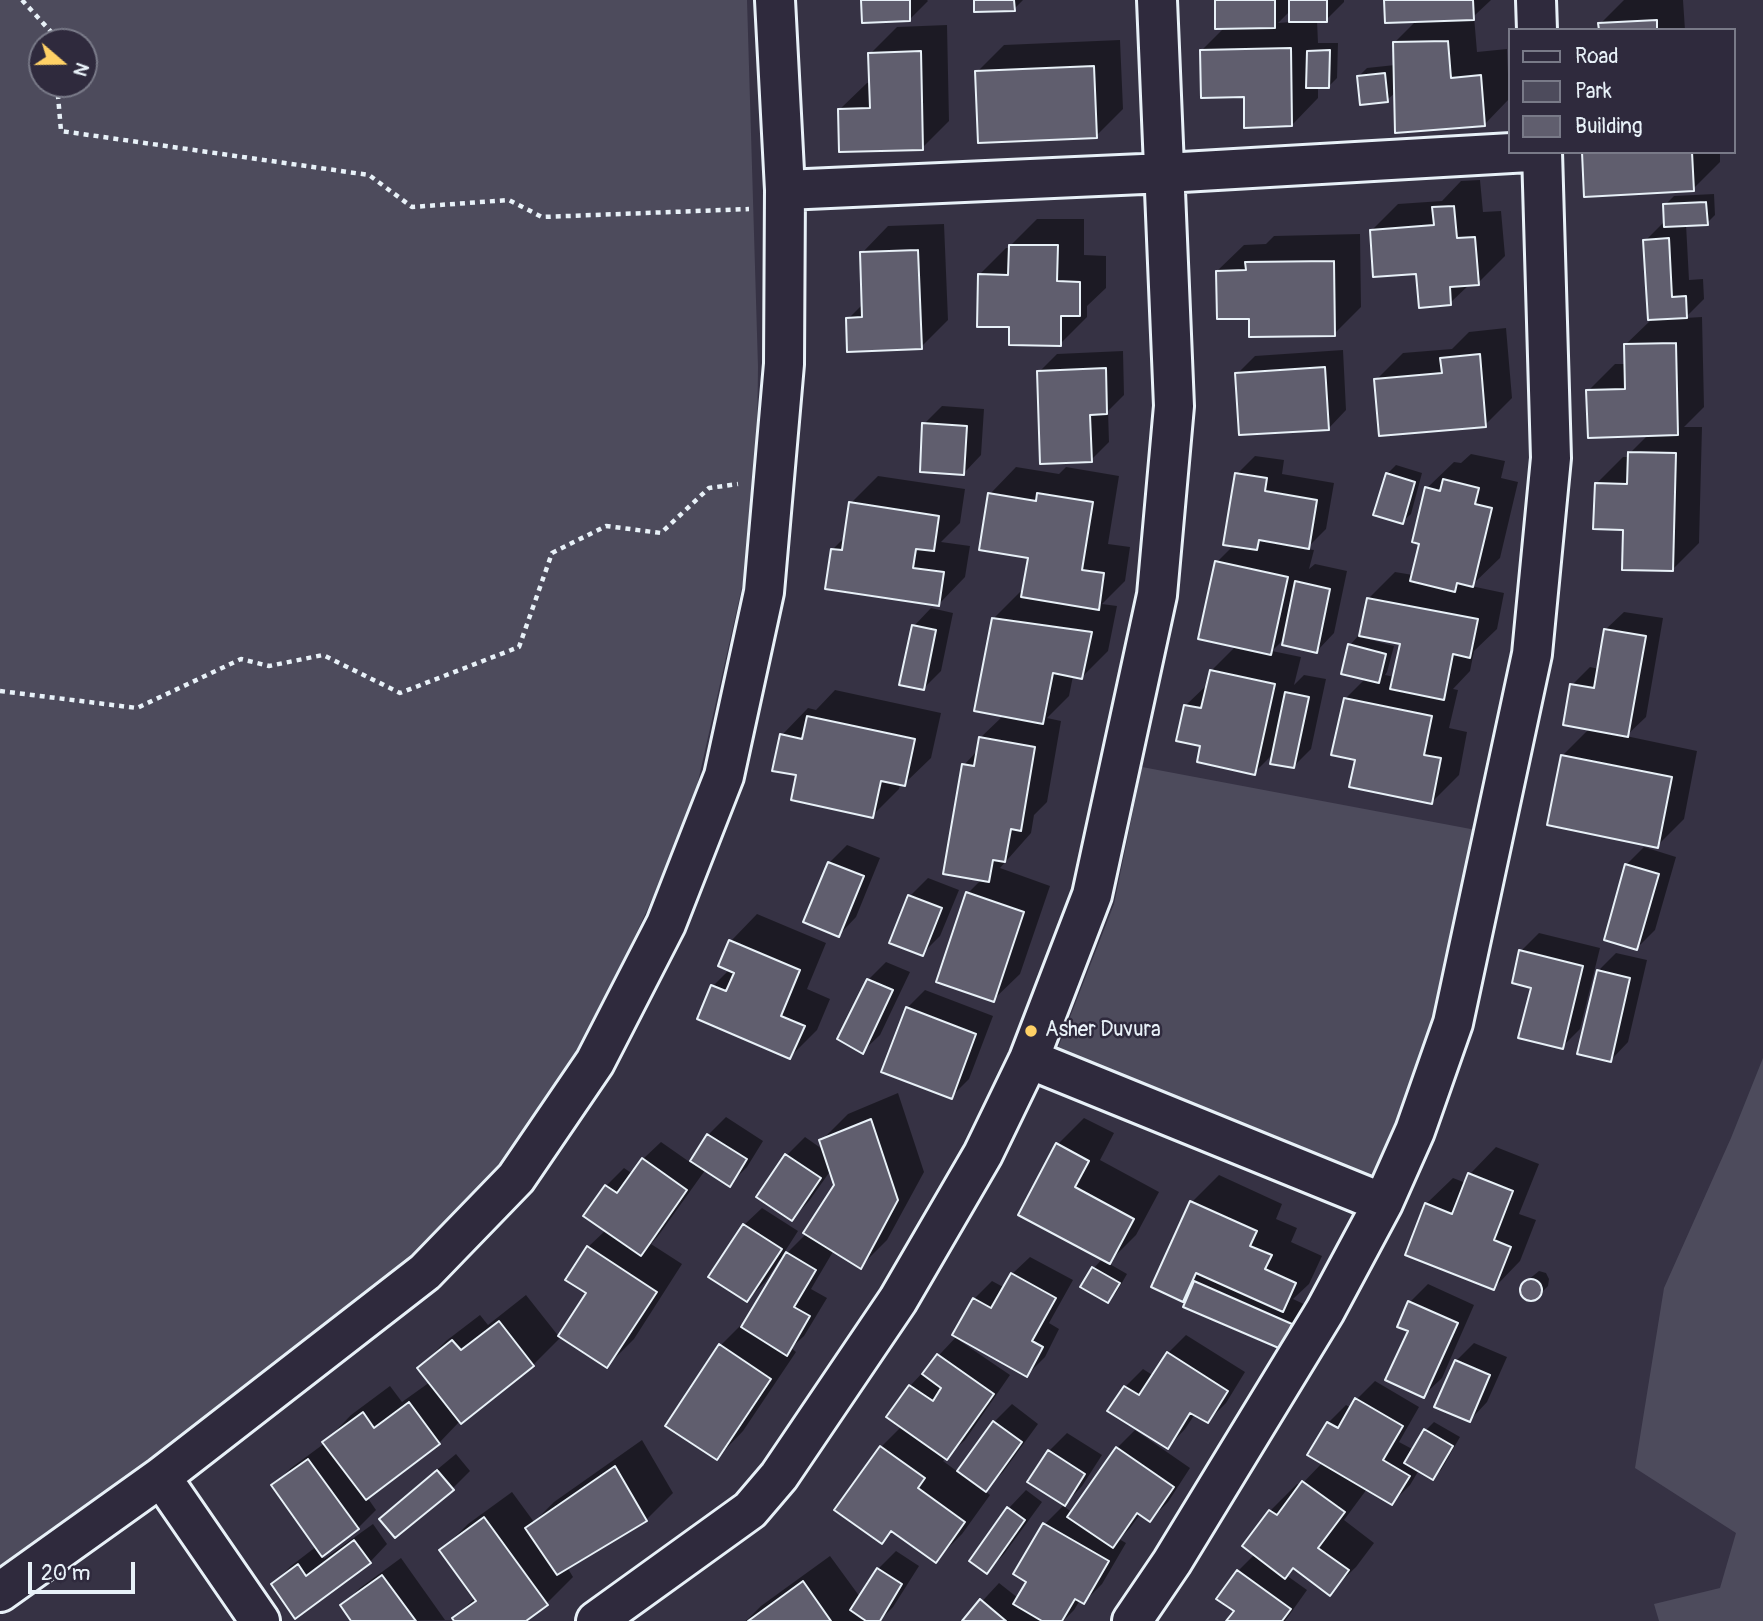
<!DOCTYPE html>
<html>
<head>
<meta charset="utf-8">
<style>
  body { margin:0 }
  #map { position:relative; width:1763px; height:1621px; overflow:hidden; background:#363244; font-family:Pangolin,sans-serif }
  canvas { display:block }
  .legend { position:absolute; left:1508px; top:28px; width:228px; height:126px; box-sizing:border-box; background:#2f2a3d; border:2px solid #797a88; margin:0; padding:9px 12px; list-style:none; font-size:21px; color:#e8f1f8 }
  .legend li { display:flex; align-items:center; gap:14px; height:35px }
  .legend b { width:35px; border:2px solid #797a88 }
  .north { position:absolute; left:28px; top:28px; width:70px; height:70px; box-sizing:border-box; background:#2f2a3d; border:2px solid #797a88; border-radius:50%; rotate:110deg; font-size:19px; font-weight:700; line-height:28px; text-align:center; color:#e8f1f8 }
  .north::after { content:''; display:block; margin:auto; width:24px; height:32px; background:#ffd166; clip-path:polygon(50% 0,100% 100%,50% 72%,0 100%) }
  .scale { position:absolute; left:28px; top:1562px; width:107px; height:32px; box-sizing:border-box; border:4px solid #e8f1f8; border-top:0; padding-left:9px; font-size:21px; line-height:24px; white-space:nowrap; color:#e8f1f8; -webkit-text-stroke:5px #2f2a3d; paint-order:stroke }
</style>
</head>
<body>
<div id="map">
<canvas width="1763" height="1621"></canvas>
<ul class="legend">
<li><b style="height:9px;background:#2f2a3d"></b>Road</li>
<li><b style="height:19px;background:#4d4b5c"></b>Park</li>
<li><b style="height:19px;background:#605e6e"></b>Building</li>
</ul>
<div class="north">N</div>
<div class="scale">20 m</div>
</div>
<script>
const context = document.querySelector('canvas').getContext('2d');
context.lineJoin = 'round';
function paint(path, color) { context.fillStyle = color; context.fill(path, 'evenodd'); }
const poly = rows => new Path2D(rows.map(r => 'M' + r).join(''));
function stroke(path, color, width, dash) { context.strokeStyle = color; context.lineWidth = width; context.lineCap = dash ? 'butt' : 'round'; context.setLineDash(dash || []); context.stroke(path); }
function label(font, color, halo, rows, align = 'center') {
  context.font = font + ' Pangolin,sans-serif'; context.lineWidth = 5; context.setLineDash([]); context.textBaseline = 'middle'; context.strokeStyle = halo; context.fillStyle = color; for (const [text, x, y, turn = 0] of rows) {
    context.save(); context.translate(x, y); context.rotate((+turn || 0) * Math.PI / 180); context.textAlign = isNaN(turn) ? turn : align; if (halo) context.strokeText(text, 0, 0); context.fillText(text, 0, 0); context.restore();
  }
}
const green = poly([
  [0,0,747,0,758,367,756,525,690,817,587,1040,499,1178,420,1262,285,1364,0,1565],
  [42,42,84,42,84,84,42,84],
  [1142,767,1476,830,1437,1016,1372,1186,1056,1053,1114,904],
  [1763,1058,1763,1621,1659,1621,1654,1604,1720,1588,1736,1533,1635,1468,1664,1288,1731,1138]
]);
const shadow = poly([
  [863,0,927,0,928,1,910,19],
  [976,0,1023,0,1014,9],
  [1216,0,1344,0,1344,2,1326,20,1317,20,1318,43,1338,43,1337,78,1328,87,1318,86,1318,98,1292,125,1245,95,1202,50,1225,27],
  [1291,10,1291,22,1278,23],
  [1386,0,1491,0,1474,16,1477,52,1507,49,1509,99,1484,125,1396,92,1387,100,1359,76,1367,68,1395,65,1394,43,1417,20],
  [1624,0,1683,0,1685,30,1600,30,1600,24],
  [947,25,949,121,922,148,840,109,867,83,871,82,870,54,897,27],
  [1120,40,1123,109,1096,136,977,72,1004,45],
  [1584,152,1720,152,1720,162,1693,189],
  [1480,180,1483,212,1501,211,1505,256,1478,283,1470,284,1450,303,1371,231,1398,204,1442,201,1461,181],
  [1714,194,1715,215,1707,223,1686,224,1689,280,1703,279,1704,299,1685,318,1702,317,1704,407,1684,427,1702,427,1699,543,1672,570,1596,484,1623,457,1630,457,1630,453,1648,435,1588,391,1615,364,1626,364,1625,345,1650,321,1645,241,1663,223,1666,222,1665,205,1674,196],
  [1037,219,1084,219,1084,255,1106,256,1106,288,1087,306,1087,317,1060,344,1011,325,979,275,1006,248,1010,248,1010,246],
  [944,224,948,320,921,347,848,319,864,303,862,253,888,226],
  [1360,234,1361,307,1334,334,1251,317,1217,271,1244,245,1266,244,1274,236],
  [1506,328,1512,398,1485,425,1376,380,1403,353,1452,349,1469,332],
  [1343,350,1346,410,1329,428,1237,374,1255,356],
  [1123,351,1124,395,1108,411,1109,442,1091,460,1039,372,1057,354],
  [942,406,984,409,981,455,964,473,924,424],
  [1471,454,1505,461,1501,478,1518,482,1500,558,1471,586,1504,593,1497,629,1474,651,1470,671,1453,689,1458,690,1449,728,1467,732,1459,775,1432,802,1357,758,1345,699,1366,678,1350,645,1358,636,1361,637,1368,599,1395,572,1413,575,1421,543,1427,488,1454,462,1461,463],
  [1369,636,1402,642,1395,677,1385,675,1387,672,1394,646,1368,639],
  [1255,456,1284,460,1282,474,1334,483,1326,529,1306,549,1314,550,1309,569,1315,564,1347,571,1334,633,1317,651,1285,638,1272,651,1301,657,1294,685,1304,675,1326,679,1311,749,1293,767,1274,753,1254,773,1202,744,1186,705,1209,683,1211,671,1236,646,1217,562,1234,545,1237,474],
  [1396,465,1422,473,1411,514,1402,522,1387,474],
  [1016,467,1059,474,1066,467,1119,476,1108,544,1130,547,1125,581,1102,604,1117,606,1108,651,1082,677,1073,676,1069,696,1047,718,1061,721,1047,802,1034,815,1031,833,1000,868,1050,886,1020,974,993,1000,968,893,982,879,964,765,978,750,980,738,1004,715,993,619,1020,592,1023,593,1030,556,990,494],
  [878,476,965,489,960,523,941,542,970,546,965,577,939,604,833,549,846,536,851,503],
  [931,608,953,613,941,671,923,689,914,626],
  [1624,612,1663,618,1646,717,1626,736,1697,751,1684,819,1657,846,1562,756,1590,728,1572,685,1590,667,1599,669,1606,629],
  [835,690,941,713,931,758,904,784,900,784,899,789,872,816,798,774,782,735,808,708,816,710],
  [847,845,880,858,856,917,839,935,829,863],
  [1644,847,1676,857,1655,930,1637,948,1626,865],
  [928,878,959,890,940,936,922,954,891,942,910,896],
  [757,914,826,943,807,989,830,999,817,1030,790,1057,713,986,730,969,731,941],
  [1539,933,1600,948,1580,1029,1562,1047,1533,987,1521,951],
  [1616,953,1647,960,1628,1042,1611,1060,1598,971],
  [886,962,910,972,880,1035,862,1052,868,980],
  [925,990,993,1016,969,1079,951,1097,907,1008],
  [898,1093,924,1172,887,1240,860,1267,834,1250,811,1289,827,1298,804,1336,791,1348,796,1352,743,1431,717,1458,721,1345,747,1319,783,1261,780,1259,765,1282,747,1300,744,1225,762,1208,798,1231,782,1256,783,1257,806,1234,836,1185,831,1170,809,1201,792,1219,759,1196,787,1155,805,1137,825,1151,821,1141,848,1114],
  [726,1117,763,1141,747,1167,730,1184,706,1169,658,1236,651,1244,682,1264,634,1339,607,1366,589,1293,588,1247,606,1230,606,1186,624,1168,633,1174,643,1159,661,1142,691,1163,708,1135],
  [1084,1118,1114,1133,1100,1160,1159,1192,1136,1235,1108,1263,1127,1274,1116,1293,1107,1301,1083,1287,1094,1268,1103,1258,1058,1144],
  [1496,1147,1539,1164,1519,1214,1536,1220,1520,1261,1494,1288,1426,1204,1453,1178,1466,1183,1470,1174],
  [1219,1175,1282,1204,1276,1219,1297,1228,1291,1242,1322,1256,1309,1284,1293,1299,1308,1306,1280,1347,1191,1291,1183,1299,1154,1286,1192,1202],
  [1030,1257,1073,1280,1049,1323,1059,1329,1045,1357,1027,1375,962,1338,960,1341,1010,1375,965,1440,943,1461,958,1472,994,1422,1012,1404,1038,1424,1003,1472,985,1491,990,1495,962,1534,935,1561,893,1530,882,1542,881,1447,902,1426,889,1417,910,1386,957,1336,974,1299,992,1281,1005,1288,1012,1274],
  [1539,1271,1546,1273,1549,1279,1548,1286,1539,1295,1532,1299,1525,1297,1521,1291,1523,1284],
  [1428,1284,1474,1305,1442,1378,1424,1395,1410,1330,1410,1302],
  [526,1295,560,1338,533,1365,460,1421,439,1443,367,1497,376,1510,358,1528,322,1555,324,1559,373,1524,387,1544,370,1562,273,1584,291,1566,317,1546,273,1486,291,1468,325,1443,325,1442,351,1415,390,1386,402,1402,430,1382,419,1368,446,1341,480,1315,488,1325],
  [1186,1335,1245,1372,1226,1403,1208,1421,1195,1414,1185,1429,1168,1447,1110,1411,1125,1387,1143,1369,1154,1376,1168,1353],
  [1474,1343,1507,1357,1487,1402,1470,1420,1456,1361],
  [1375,1381,1419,1407,1399,1442,1414,1450,1426,1430,1434,1422,1460,1437,1441,1470,1433,1478,1419,1470,1410,1485,1392,1503,1367,1489,1344,1520,1374,1543,1356,1567,1329,1593,1294,1567,1286,1575,1307,1590,1285,1621,1228,1621,1236,1610,1238,1571,1255,1554,1244,1546,1270,1511,1297,1484,1300,1486,1323,1462,1328,1423,1346,1405,1351,1408,1357,1399],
  [1135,1430,1190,1468,1168,1502,1150,1520,1141,1513,1130,1528,1119,1539,1126,1543,1102,1584,1084,1602,1080,1600,1074,1610,1063,1621,964,1621,999,1583,1018,1598,1028,1581,1045,1524,1063,1506,1072,1512,1117,1448],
  [1067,1433,1102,1455,1082,1486,1065,1504,1049,1451],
  [642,1440,673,1493,646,1520,567,1567,573,1577,547,1603,523,1621,456,1621,454,1618,476,1597,442,1550,468,1524,512,1492,534,1522,554,1502],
  [456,1454,470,1471,452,1489,382,1519,399,1501],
  [1026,1490,1042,1502,1004,1554,987,1572,971,1561,1009,1508],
  [896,1551,919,1566,893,1607,879,1621,746,1621,761,1606,830,1556,860,1597,878,1569],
  [401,1558,445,1620,353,1621,342,1606,360,1588]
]);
const building = poly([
  [861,0,910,0,910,21,862,23,861,0],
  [974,0,1014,0,1015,11,974,12,974,0],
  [1215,0,1275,0,1275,28,1215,29,1215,0],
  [1289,0,1327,0,1327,22,1289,22,1289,0],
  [1384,0,1473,0,1474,20,1385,23,1384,0],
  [1657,20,1657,30,1599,30,1598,23,1657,20],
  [1448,41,1451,78,1481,75,1485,126,1395,133,1393,42,1448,41],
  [1291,48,1292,126,1244,128,1244,97,1201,98,1200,50,1291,48],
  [1330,50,1329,88,1306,88,1307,51,1330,50],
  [921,51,923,150,839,152,838,109,870,108,868,53,921,51],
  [1094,66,1097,138,978,143,975,71,1094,66],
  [1385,73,1388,102,1360,105,1357,76,1385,73],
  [1582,152,1692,152,1694,191,1584,197,1582,152],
  [1706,202,1708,225,1664,227,1663,204,1706,202],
  [1454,206,1457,238,1475,237,1479,285,1450,287,1451,305,1419,308,1416,274,1373,277,1370,230,1434,225,1432,207,1454,206],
  [1669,238,1672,297,1686,296,1687,318,1648,320,1643,240,1669,238],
  [1009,245,1058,245,1057,281,1080,282,1080,316,1061,316,1061,346,1009,345,1009,327,977,327,978,274,1008,275,1009,245],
  [918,250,922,349,847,352,846,318,862,317,860,252,918,250],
  [1334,261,1335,336,1249,337,1249,319,1217,319,1216,271,1246,270,1245,262,1334,261],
  [1676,343,1678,435,1588,438,1586,390,1625,389,1624,344,1676,343],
  [1480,354,1486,427,1379,436,1374,379,1442,373,1440,358,1480,354],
  [1325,367,1329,430,1239,435,1235,373,1325,367],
  [1106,368,1107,414,1090,415,1092,462,1040,464,1037,371,1106,368],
  [922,423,967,426,964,475,920,472,922,423],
  [1628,452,1676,453,1673,571,1622,570,1623,530,1593,529,1595,483,1627,484,1628,452],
  [1235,473,1267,478,1265,491,1317,500,1309,549,1259,540,1257,550,1223,545,1235,473],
  [1386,473,1415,482,1403,524,1373,515,1386,473],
  [1443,479,1479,488,1475,504,1492,508,1473,587,1457,583,1455,592,1410,581,1419,544,1412,542,1425,487,1440,491,1443,479],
  [988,493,1036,501,1037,493,1093,502,1082,570,1104,573,1099,610,1021,597,1028,558,979,550,988,493],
  [849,502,939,516,934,551,916,549,913,568,944,572,939,606,825,589,831,549,842,550,849,502],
  [1215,561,1288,577,1271,655,1198,639,1215,561],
  [1295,581,1330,589,1317,653,1282,645,1295,581],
  [1367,598,1478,619,1470,658,1453,654,1444,700,1390,689,1400,644,1359,636,1367,598],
  [992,618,1092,632,1082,679,1053,673,1043,724,974,711,992,618],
  [912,625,936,630,924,690,899,685,912,625],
  [1604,629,1646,636,1628,737,1563,725,1570,684,1594,688,1604,629],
  [1348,644,1386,654,1379,683,1341,674,1348,644],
  [1210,670,1275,684,1255,775,1197,762,1200,746,1176,741,1184,705,1201,708,1210,670],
  [1285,692,1309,697,1294,768,1270,764,1285,692],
  [1344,698,1432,716,1424,755,1441,758,1432,804,1349,787,1355,760,1331,755,1344,698],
  [807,716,915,739,905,786,881,781,873,818,791,800,796,775,772,771,780,734,802,739,807,716],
  [979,737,1035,747,1021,831,1011,829,1005,862,993,860,989,882,943,874,962,764,974,766,979,737],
  [1561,755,1672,777,1658,848,1547,825,1561,755],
  [828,862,864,876,839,937,803,922,828,862],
  [1625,864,1659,874,1637,950,1604,940,1625,864],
  [966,892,1024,912,994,1002,936,982,966,892],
  [908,895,942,908,923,956,889,943,908,895],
  [729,940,800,970,781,1016,805,1026,790,1059,697,1019,711,985,726,991,734,973,718,966,729,940],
  [1519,950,1583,966,1563,1049,1518,1038,1531,988,1512,983,1519,950],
  [1597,970,1630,978,1611,1062,1577,1054,1597,970],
  [867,979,893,990,863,1054,837,1039,867,979],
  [906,1007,976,1034,952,1099,881,1072,906,1007],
  [871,1119,898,1200,861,1269,803,1233,834,1185,819,1140,871,1119],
  [707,1134,747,1159,730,1187,690,1161,707,1134],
  [1056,1143,1089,1161,1075,1187,1134,1219,1110,1264,1018,1215,1056,1143],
  [785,1154,821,1178,792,1221,756,1197,785,1154],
  [642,1158,687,1190,641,1256,583,1216,605,1185,617,1193,642,1158],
  [1468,1173,1513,1191,1494,1240,1511,1247,1494,1290,1405,1255,1425,1203,1452,1214,1468,1173],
  [1190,1201,1257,1231,1250,1246,1272,1255,1265,1269,1296,1283,1283,1312,1196,1273,1183,1302,1151,1287,1190,1201],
  [743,1224,782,1249,747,1302,708,1277,743,1224],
  [587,1246,657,1292,607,1368,558,1336,586,1293,565,1280,587,1246],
  [786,1252,816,1270,794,1307,810,1316,787,1356,741,1327,786,1252],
  [1092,1267,1120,1283,1108,1303,1080,1287,1092,1267],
  [1011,1273,1056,1298,1032,1341,1043,1347,1027,1377,952,1335,973,1298,991,1308,1011,1273],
  '1520 1290a11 11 0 1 1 22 0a11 11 0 1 1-22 0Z',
  [1194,1281,1292,1324,1281,1349,1183,1307,1194,1281],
  [1408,1301,1458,1323,1424,1398,1385,1380,1408,1331,1397,1327,1408,1301],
  [499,1321,534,1366,461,1424,417,1368,452,1340,461,1350,499,1321],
  [719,1344,771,1379,717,1460,665,1426,719,1344],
  [1167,1352,1228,1391,1208,1423,1190,1413,1168,1449,1107,1411,1124,1386,1139,1395,1167,1352],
  [937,1354,994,1394,947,1460,886,1417,909,1385,933,1401,941,1388,922,1374,937,1354],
  [1455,1360,1490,1375,1470,1422,1434,1407,1455,1360],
  [1355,1398,1403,1426,1383,1460,1410,1476,1392,1505,1307,1455,1327,1422,1338,1428,1355,1398],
  [409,1402,440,1444,366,1500,322,1442,363,1412,374,1428,409,1402],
  [993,1421,1022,1442,986,1492,957,1471,993,1421],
  [1424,1429,1453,1446,1433,1480,1404,1463,1424,1429],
  [880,1446,925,1478,918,1488,965,1522,936,1563,891,1531,882,1544,834,1510,880,1446],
  [1116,1447,1174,1487,1150,1522,1137,1513,1113,1548,1067,1517,1116,1447],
  [1048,1450,1085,1474,1065,1506,1027,1482,1048,1450],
  [308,1459,359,1529,322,1557,271,1485,308,1459],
  [615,1466,647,1521,557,1575,525,1528,615,1466],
  [437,1470,454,1490,395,1538,379,1519,437,1470],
  [1302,1481,1345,1512,1318,1548,1349,1570,1330,1596,1293,1568,1285,1579,1242,1546,1269,1510,1277,1515,1302,1481],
  [1007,1507,1025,1520,987,1574,969,1561,1007,1507],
  [484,1517,548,1605,526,1621,454,1621,452,1618,476,1601,439,1550,484,1517],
  [1043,1523,1109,1561,1084,1604,1075,1599,1062,1621,1042,1621,1013,1604,1026,1582,1013,1574,1043,1523],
  [354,1540,371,1563,295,1619,271,1584,298,1564,306,1576,354,1540],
  [877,1568,902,1584,880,1621,866,1621,850,1610,877,1568],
  [1237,1570,1291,1609,1282,1621,1226,1621,1234,1611,1216,1599,1237,1570],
  [382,1575,416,1621,351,1621,340,1605,382,1575],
  [803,1581,831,1621,748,1621,803,1581],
  [980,1599,1006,1621,962,1621,980,1599]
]);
const path = poly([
  [22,0,53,34,54,42],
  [57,84,61,131,369,175,412,207,509,200,542,217,749,209],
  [0,691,137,708,241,659,269,666,323,655,400,693,519,647,552,553,606,526,661,533,709,488,738,484]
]);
const minor = poly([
  [1536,0,1537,30],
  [785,190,1165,173,1529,152],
  [1029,1059,1383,1203],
  [161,1477,260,1621],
  [0,1592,161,1477,425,1272,516,1178,595,1062,666,924,724,776,764,592,784,364,785,190,775,0],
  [596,1621,750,1510,779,1476,898,1300,983,1154,1029,1059,1092,895,1157,595,1174,406,1157,0],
  [1132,1621,1172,1562,1325,1311,1383,1203,1415,1131,1453,1023,1532,654,1551,458,1542,152]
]);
const markers = [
  [1031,1031,7,"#ffd166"]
];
const poiNames = [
  ["Asher Duvura",1045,1031]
];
paint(green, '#4d4b5c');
paint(shadow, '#0007');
paint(building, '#605e6e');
stroke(building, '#e8f1f8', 2);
stroke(minor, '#e8f1f8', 44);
stroke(path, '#e8f1f8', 4.5, [5, 5]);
stroke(minor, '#2f2a3d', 38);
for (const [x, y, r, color] of markers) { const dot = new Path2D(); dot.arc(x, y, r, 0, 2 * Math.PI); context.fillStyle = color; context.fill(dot); stroke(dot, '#2f2a3d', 2.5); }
label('21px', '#e8f1f8', '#2f2a3d', poiNames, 'left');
</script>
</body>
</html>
